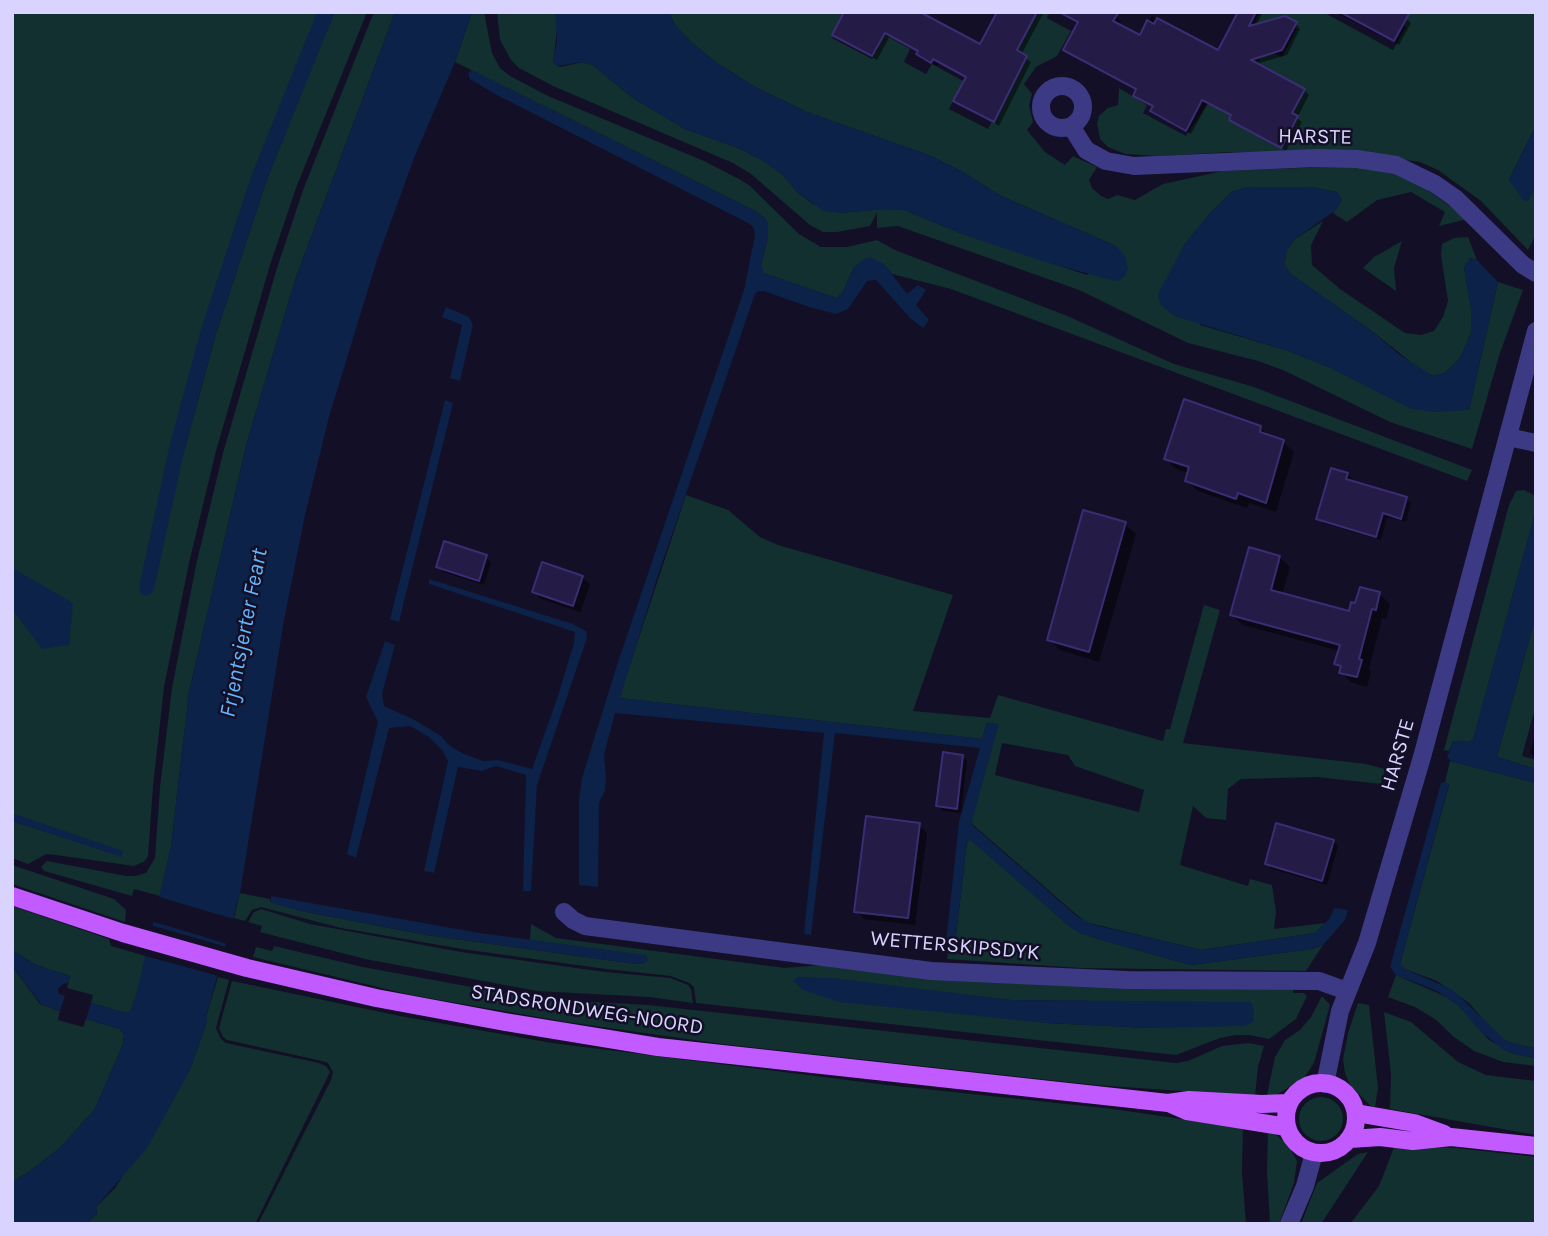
<!DOCTYPE html>
<html>
<head>
<meta charset="utf-8">
<style>
  body { margin:0 }
  #map { position:relative; width:1548px; height:1236px; overflow:hidden; background:#130f26; font-family:Karla,sans-serif }
  canvas { display:block }
  .frame { position:absolute; inset:0; border:14px solid #d9d4ff; pointer-events:none }
</style>
</head>
<body>
<div id="map">
<canvas width="1548" height="1236"></canvas>
<div class="frame"></div>
</div>
<script>
const context = document.querySelector('canvas').getContext('2d');
context.lineJoin = 'round';
function paint(path, color) { context.fillStyle = color; context.fill(path, 'evenodd'); }
const poly = rows => new Path2D(rows.map(r => 'M' + r).join(''));
function stroke(path, color, width, dash) { context.strokeStyle = color; context.lineWidth = width; context.lineCap = dash ? 'butt' : 'round'; context.setLineDash(dash || []); context.stroke(path); }
function label(font, color, halo, rows, align = 'center') {
  context.font = font + ' Karla,sans-serif'; context.lineWidth = 5; context.setLineDash([]); context.textBaseline = 'middle'; context.strokeStyle = halo; context.fillStyle = color; for (const [text, x, y, turn = 0] of rows) {
    context.save(); context.translate(x, y); context.rotate((+turn || 0) * Math.PI / 180); context.textAlign = isNaN(turn) ? turn : align; if (halo) context.strokeText(text, 0, 0); context.fillText(text, 0, 0); context.restore();
  }
}
const green = poly([
  [12,12,325,12,207,337,184,452,216,334,267,179,327,29,335,12,367,12,296,188,270,265,216,451,189,563,164,687,153,786,148,856,145,861,134,866,56,855,46,854,28,864,12,858,12,821,122,856,12,817],
  [374,12,395,12,296,277,247,442,189,692,171,846,160,896,134,889,132,896,44,871,41,867,47,861,126,876,135,876,146,873,155,858,160,787,172,688,196,565,223,453,277,268,303,190],
  [472,12,484,12,492,53,500,68,510,76,548,96,704,161,739,179,750,186,799,234,821,247,847,247,877,240,895,250,1065,315,1174,364,1251,386,1472,470,1467,481,951,289,892,274,884,264,854,267,843,292,836,298,763,273,760,269,768,237,766,219,755,211,455,62],
  [497,12,555,12,558,23,553,62,560,67,583,62,594,66,633,98,685,129,738,148,762,160,783,175,797,192,813,204,839,213,885,209,904,210,960,233,1087,275,1116,246,1001,196,963,172,931,156,807,112,755,87,717,63,691,42,675,25,669,12,845,12,832,38,872,59,885,35,910,49,904,62,926,74,932,64,963,81,949,109,988,129,1024,60,1013,54,1035,12,1050,12,1047,18,1071,31,1057,56,1036,67,1024,84,1032,94,1029,105,1033,122,1027,130,1045,152,1065,165,1073,156,1097,167,1089,180,1092,188,1101,196,1108,199,1117,195,1135,200,1163,184,1223,171,1353,166,1397,174,1419,184,1468,219,1439,226,1445,212,1411,192,1377,200,1347,222,1333,213,1341,201,1337,192,1310,187,1250,187,1233,191,1212,211,1184,245,1200,325,1286,350,1326,366,1469,410,1498,282,1523,290,1500,353,1472,449,1390,422,1285,371,1258,361,1188,343,1079,290,898,226,877,228,877,212,870,226,837,232,823,232,810,225,751,174,733,163,553,86,519,68,511,60,500,40],
  [1260,12,1323,12,1393,50,1406,27,1397,22,1402,12,1536,12,1536,125,1509,180,1528,201,1536,184,1536,234,1528,250,1481,201,1438,170,1420,162,1399,159,1281,153,1231,152,1158,156,1125,154,1108,147,1100,139,1097,124,1099,116,1108,108,1118,105,1119,88,1147,105,1143,113,1186,136,1208,103,1283,144,1295,122,1284,115,1255,68,1265,49,1282,57,1297,29,1283,21,1276,34,1255,22],
  [1323,221,1311,245,1312,265,1340,289,1405,333,1421,335,1434,331,1443,317,1448,301,1441,255,1442,244,1454,238,1468,237,1477,260,1470,258,1464,268,1471,308,1471,333,1460,358,1445,373,1433,376,1421,370,1369,329,1292,275,1284,265,1287,250,1295,239],
  [1402,241,1394,268,1396,291,1363,268,1374,257],
  [1524,490,1536,496,1536,510,1473,740,1468,742,1453,741,1449,751,1444,750,1509,505,1516,491],
  [686,495,728,510,760,537,778,545,953,595,913,711,990,718,998,695,1163,741,1166,729,1170,729,1204,605,1220,610,1183,743,1366,764,1385,769,1381,784,1317,777,1241,779,1228,789,1226,820,1206,818,1193,806,1180,865,1248,886,1250,879,1272,885,1276,912,1274,929,1325,923,1315,933,1201,950,1085,922,971,823,998,724,987,723,982,739,619,698],
  [1002,743,1068,755,1075,766,1144,790,1139,812,995,775],
  [1536,615,1536,705,1522,756,1536,760,1536,769,1497,757],
  [1450,761,1536,783,1536,1048,1514,1044,1505,1040,1494,1032,1469,1003,1437,981,1405,969,1400,964,1449,785,1445,782],
  [970,839,1068,925,1080,933,1105,941,1191,965,1312,949,1323,945,1306,971,1080,968,947,959,948,952,954,952,967,842],
  [12,865,114,899,126,910,125,922,12,884],
  [240,893,270,899,270,901,301,911,427,935,636,964,643,964,640,955,530,940,531,924,556,938,785,968,821,965,929,979,1127,987,1207,989,1293,988,1293,993,1304,993,1307,996,1296,1019,1269,1039,1249,1035,1236,1035,1220,1038,1176,1055,696,1003,694,987,689,983,671,976,606,969,462,949,341,928,261,907,252,910,245,921,234,918],
  [949,993,1011,1000,1091,1001,1149,1028,1048,1023,966,1013],
  [12,906,109,939,111,946,146,956,136,996,130,1012,126,1013,91,1003,93,995,67,988,70,976,36,965,12,950],
  [261,909,310,924,461,952,605,972,670,978,688,985,691,989,693,1003,649,997,537,991,365,959,260,932,262,926,248,922,254,912],
  [274,946,363,967,536,999,648,1005,1176,1063,1188,1061,1222,1046,1249,1043,1264,1046,1258,1067,1255,1096,1095,1085,722,1044,567,1022,411,995,253,957,256,947,272,951],
  [12,966,40,1004,60,1011,58,1020,83,1027,86,1019,120,1029,124,1035,123,1044,95,1109,60,1148,30,1171,12,1182],
  [1396,975,1449,998,1460,1007,1489,1040,1514,1054,1536,1058,1536,1066,1503,1062,1474,1051,1454,1037,1435,1019,1415,1007,1388,997],
  [218,977,229,980,216,1028,221,1039,226,1043,319,1063,326,1066,330,1072,255,1224,86,1224,97,1214,96,1207,115,1188,190,1069,207,1022,206,1017],
  [232,981,400,1016,552,1043,887,1085,1113,1109,1243,1128,1242,1172,1246,1224,258,1224,331,1080,333,1072,328,1063,322,1061,227,1040,223,1037,219,1028],
  [1322,996,1330,1005,1314,1063,1304,1078,1276,1095,1267,1095,1275,1057,1285,1040,1300,1030,1311,1017],
  [1358,1003,1369,1005,1378,1088,1375,1107,1371,1106,1349,1084,1345,1073,1343,1059,1348,1033],
  [1384,1012,1411,1022,1458,1062,1486,1075,1536,1081,1536,1135,1390,1109,1391,1074],
  '1299 1119a22 22 0 1 1 44 0a22 22 0 1 1-44 0Z',
  [1268,1129,1288,1144,1297,1161,1294,1183,1279,1224,1270,1224,1267,1172],
  [1395,1145,1456,1148,1536,1157,1536,1224,1350,1224,1379,1186],
  [1368,1152,1321,1224,1301,1224,1317,1183,1358,1154]
]);
const water = poly([
  [317,12,335,12,267,179,216,334,184,452,154,589,150,595,145,596,141,594,139,587,169,448,201,329,252,174],
  [395,12,472,12,455,62,414,158,377,260,329,417,305,515,284,620,240,893,206,1017,207,1022,190,1070,147,1148,96,1207,97,1214,86,1224,12,1224,12,1182,30,1171,60,1148,95,1109,123,1044,124,1035,120,1029,86,1019,91,1003,126,1013,130,1011,136,996,171,846,189,692,247,442,296,277],
  [555,12,669,12,675,25,691,42,717,63,755,87,807,112,931,156,963,172,1001,196,1116,246,1125,256,1128,268,1125,276,1119,281,1111,280,1042,261,960,233,904,210,885,209,839,213,824,211,797,192,783,175,762,160,738,148,685,129,633,98,594,66,583,62,556,66,553,62,557,40],
  [472,70,755,211,766,219,768,224,768,237,761,265,764,273,836,298,843,292,854,267,864,259,870,257,884,264,907,294,918,285,926,290,916,305,929,320,923,328,911,319,876,280,867,281,848,309,836,314,809,307,764,291,758,291,755,294,658,575,620,698,982,739,987,723,999,724,971,824,1079,918,1095,925,1201,950,1315,933,1330,918,1334,908,1348,910,1345,920,1323,945,1312,949,1191,965,1105,941,1080,933,1068,925,969,839,967,842,954,952,945,951,959,822,980,748,835,733,811,935,804,934,824,733,615,713,604,755,606,777,605,791,599,802,598,887,579,885,579,800,582,778,617,665,744,290,755,235,753,227,748,223,495,94,470,79,468,73],
  [1536,125,1536,184,1528,201,1523,200,1509,180],
  [1250,187,1310,187,1337,192,1342,200,1336,210,1295,239,1287,250,1284,265,1292,275,1369,329,1400,355,1433,376,1445,373,1460,358,1471,333,1471,308,1464,268,1470,258,1477,260,1498,282,1469,410,1436,412,1411,409,1326,366,1286,350,1174,316,1160,304,1158,294,1184,245,1212,211,1233,191],
  [446,307,469,317,473,325,460,381,450,378,462,325,442,317],
  [445,400,453,403,399,622,390,619],
  [1536,510,1536,615,1497,757,1536,769,1536,783,1453,762,1447,758,1453,741,1468,742,1473,739],
  [12,568,73,603,69,645,42,649,12,609],
  [429,579,573,624,586,631,587,638,537,785,531,891,523,891,526,775,496,766,482,771,458,767,434,873,424,871,448,761,442,750,429,737,410,726,389,728,356,858,347,854,378,722,366,697,385,641,395,645,382,694,384,706,415,720,441,736,449,745,462,753,483,761,498,760,532,769,557,699,574,643,575,632,429,584],
  [1445,782,1449,784,1400,964,1405,969,1453,990,1505,1040,1514,1044,1536,1048,1536,1058,1514,1054,1502,1049,1478,1029,1460,1007,1437,991,1396,975,1390,967,1441,783],
  [12,813,123,851,122,857,12,821],
  [271,896,480,933,646,955,648,961,643,964,636,964,427,935,301,911,271,903],
  [12,950,36,965,70,976,68,983,63,984,58,989,59,994,65,996,60,1011,41,1004,12,966],
  [797,977,832,978,1011,1000,1251,1002,1254,1011,1253,1022,1244,1026,1149,1028,1048,1023,839,1002,803,990,793,981]
]);
const pier = poly([
  [156,896,237,920,231,945,151,921],
  [150,925,230,948,222,977,142,955]
]);
const shadow = poly([
  [847,12,981,47,999,12,1044,12,1021,55,1031,62,999,126,956,100,967,78,939,63,937,66,923,59,918,54,919,52,890,36,877,60,839,39,834,34],
  [1057,12,1093,12,1116,16,1121,21,1118,26,1140,38,1152,16,1219,52,1240,12,1263,12,1256,26,1296,24,1300,29,1287,55,1256,64,1304,90,1309,95,1297,118,1302,122,1286,151,1236,124,1231,119,1232,117,1208,103,1191,134,1157,116,1152,111,1154,108,1135,95,1137,90,1070,54,1065,49,1079,24],
  [1335,12,1409,12,1406,18,1411,23,1399,45],
  [1261,428,1270,437,1283,442,1294,452,1276,512,1249,503,1247,508,1198,491,1187,481,1189,473,1176,469,1166,458],
  [1347,474,1352,479,1351,482,1406,499,1411,503,1406,522,1387,517,1381,540,1323,523,1318,518],
  [1125,524,1136,534,1099,662,1060,650,1049,640],
  [486,557,491,562,484,585,443,572,438,567],
  [1279,557,1290,567,1282,595,1350,613,1379,594,1390,604,1386,619,1382,618,1369,669,1371,671,1367,687,1351,682,1341,672,1342,669,1336,663,1340,651,1243,625,1232,615],
  [582,577,590,585,580,612,541,599,534,592],
  [1536,732,1536,759,1530,753],
  [962,756,967,761,961,813,943,811,938,806],
  [919,825,927,833,915,925,864,919,856,911],
  [1333,841,1338,846,1327,885,1272,869,1267,864]
]);
const building = poly([
  [844,12,920,12,980,44,997,12,1037,12,1017,50,1027,56,994,122,953,101,966,77,933,59,931,63,916,54,918,51,885,33,872,56,832,35,844,12],
  [1059,12,1119,12,1113,21,1140,35,1147,20,1154,24,1157,18,1218,50,1238,12,1256,12,1249,26,1285,16,1297,22,1282,50,1251,60,1305,89,1292,113,1298,116,1281,148,1229,120,1231,115,1202,100,1186,131,1150,111,1153,106,1133,96,1136,89,1063,50,1078,22,1059,12],
  [1340,12,1410,12,1394,41,1340,12],
  [1184,399,1261,426,1260,432,1284,440,1266,503,1238,493,1236,499,1185,481,1189,467,1164,459,1184,399],
  [1331,468,1348,473,1346,479,1407,497,1401,519,1383,513,1376,537,1316,519,1331,468],
  [1083,510,1126,522,1089,652,1047,640,1083,510],
  [444,541,487,555,479,581,436,567,444,541],
  [1249,547,1280,556,1271,590,1349,611,1351,602,1355,603,1360,587,1380,592,1376,610,1372,609,1359,659,1362,660,1357,677,1339,673,1341,666,1334,664,1340,645,1230,615,1249,547],
  [542,562,583,576,573,606,532,592,542,562],
  [943,752,963,755,957,809,936,806,943,752],
  [866,816,920,823,908,918,854,912,866,816],
  [1276,823,1334,840,1322,881,1265,864,1276,823]
]);
const minor = poly([
  '1041 107a21 21 0 1 1 42 0a21 21 0 1 1-42 0Z',
  [1071,126,1086,150,1106,161,1134,166,1316,158,1357,159,1396,165,1435,184,1455,198,1523,265,1536,273],
  [1508,437,1536,443],
  [564,912,573,920,585,926,931,971,1127,980,1319,981,1347,991],
  [1325,1084,1340,1011,1367,943,1422,757,1536,331],
  [1289,1224,1305,1186,1314,1153]
]);
const major = poly([
  [12,896,123,933,247,968,376,998,505,1022,658,1047,1168,1103,1189,1100,1262,1104,1288,1103],
  '1286 1118a35 35 0 1 1 70 0a35 35 0 1 1-70 0Z',
  [1171,1104,1187,1111,1287,1127],
  [1356,1113,1414,1123,1444,1134],
  [1350,1139,1380,1137,1413,1141,1451,1137,1536,1146]
]);
const streetNames = [
  ["HARSTE",1315,137,1],
  ["HARSTE",1398,755,-74],
  ["WETTERSKIPSDYK",955,946,5],
  ["STADSRONDWEG-NOORD",587,1010,9]
];
const waterNames = [
  ["Frjentsjerter Feart",244,633,-79]
];
paint(green, '#12302f');
paint(water, '#0c2248');
paint(pier, '#130f26');
paint(shadow, '#0007');
paint(building, '#241b47');
stroke(building, '#3b2d73', 2);
stroke(minor, '#3d3a85', 18);
stroke(major, '#c25bff', 18);
label('21px', '#d9d4ff', '#130f26', streetNames);
label('italic 23px', '#62b6ff', '#130f26', waterNames);
</script>
</body>
</html>
